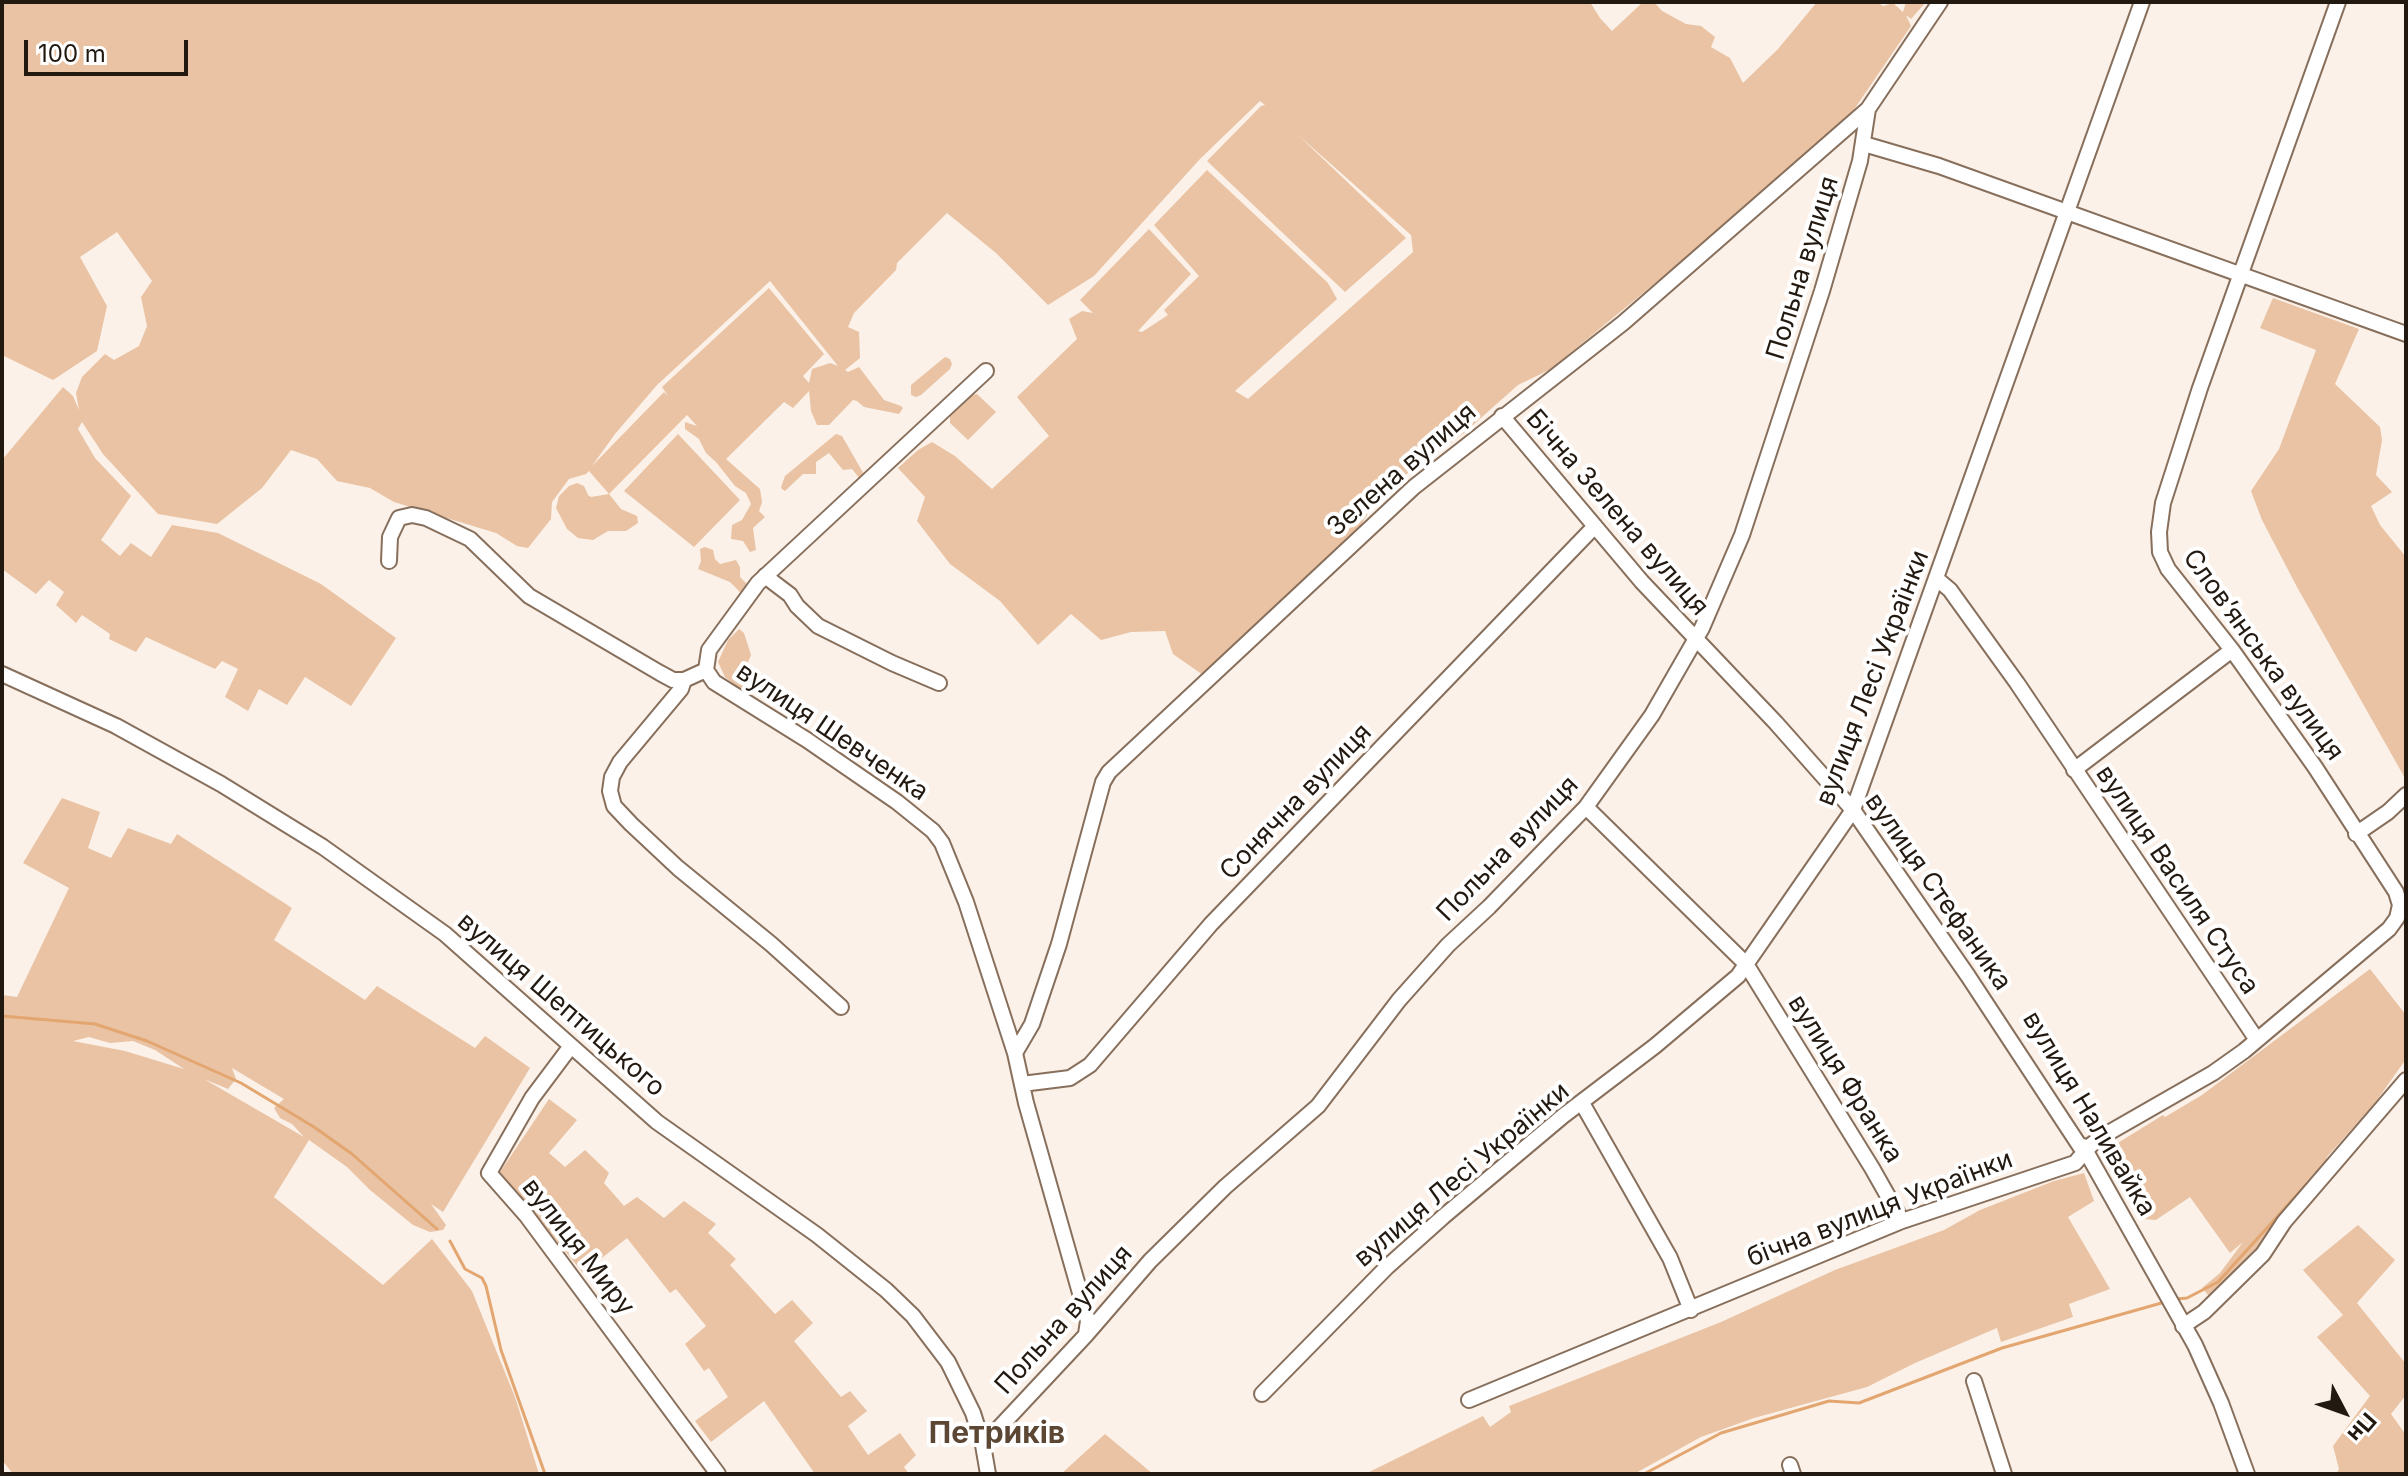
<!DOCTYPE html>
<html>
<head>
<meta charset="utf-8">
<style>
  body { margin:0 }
  #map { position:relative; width:2408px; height:1476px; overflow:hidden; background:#fbf1e8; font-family:Inter,sans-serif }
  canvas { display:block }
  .frame { position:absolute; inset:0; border:4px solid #221911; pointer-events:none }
  .north { position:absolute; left:2304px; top:1372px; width:80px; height:80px; -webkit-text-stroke:6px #fff; paint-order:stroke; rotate:131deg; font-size:22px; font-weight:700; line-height:32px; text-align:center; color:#221911 }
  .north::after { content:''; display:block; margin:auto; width:28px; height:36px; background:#221911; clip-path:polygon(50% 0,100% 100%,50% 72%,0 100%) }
  .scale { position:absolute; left:24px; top:40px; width:164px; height:36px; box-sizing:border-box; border:4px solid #221911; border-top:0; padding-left:10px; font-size:24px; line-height:28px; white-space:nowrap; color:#221911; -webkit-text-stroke:6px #fff; paint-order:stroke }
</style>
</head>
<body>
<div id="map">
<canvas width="2408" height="1476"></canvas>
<div class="frame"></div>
<div class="north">Пн</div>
<div class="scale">100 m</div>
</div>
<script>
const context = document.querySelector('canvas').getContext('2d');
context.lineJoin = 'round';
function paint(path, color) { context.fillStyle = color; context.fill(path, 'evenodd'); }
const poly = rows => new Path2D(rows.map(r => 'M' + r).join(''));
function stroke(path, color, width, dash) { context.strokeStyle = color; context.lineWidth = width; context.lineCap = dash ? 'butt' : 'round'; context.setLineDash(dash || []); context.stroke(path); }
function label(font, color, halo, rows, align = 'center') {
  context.font = font + ' Inter,sans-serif'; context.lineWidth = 8; context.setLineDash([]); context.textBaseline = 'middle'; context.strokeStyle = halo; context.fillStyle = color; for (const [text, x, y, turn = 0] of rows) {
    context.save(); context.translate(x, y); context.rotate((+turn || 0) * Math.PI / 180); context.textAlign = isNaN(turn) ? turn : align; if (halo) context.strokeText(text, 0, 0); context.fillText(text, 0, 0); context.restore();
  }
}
const green = poly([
  [2,2,1590,2,1600,18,1612,31,1643,2,1654,2,1662,11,1686,24,1701,26,1715,37,1711,47,1730,58,1743,83,1778,49,1817,2,1877,2,1883,6,1893,3,1903,12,1906,2,1926,2,1911,19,1906,15,1911,26,1851,114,1746,208,1551,369,1518,385,1464,433,1381,492,1359,528,1203,675,1173,654,1165,631,1131,632,1101,640,1071,614,1038,645,1000,601,950,564,917,521,925,497,898,468,918,450,932,442,955,456,992,489,1049,436,1017,397,1077,339,1069,319,1082,311,1093,313,1080,300,1149,229,1191,274,1138,331,1142,332,1168,315,1164,310,1199,276,1154,225,1207,170,1328,283,1337,299,1235,391,1248,399,1413,252,1411,235,1297,134,1406,238,1345,292,1207,161,1261,106,1265,105,1260,101,1200,159,1094,276,1048,305,996,253,947,213,897,263,896,270,854,313,848,327,859,332,860,358,845,370,848,372,859,367,884,400,901,406,903,408,899,414,864,407,857,401,853,400,829,425,817,425,811,411,809,391,793,408,784,402,726,459,760,489,762,502,759,511,765,517,753,528,756,550,750,552,743,541,731,539,732,525,742,520,751,504,746,493,735,486,716,462,706,453,699,439,685,429,685,422,697,426,687,415,609,494,621,509,637,516,638,523,626,531,608,531,593,540,578,538,567,529,556,508,559,496,569,486,577,483,584,486,588,495,591,497,609,494,589,471,586,474,569,479,552,502,551,519,528,548,517,546,496,533,394,502,370,488,337,481,317,459,291,450,262,488,217,524,158,514,103,454,82,422,78,429,95,458,131,496,101,540,120,556,131,543,151,557,172,525,218,533,321,584,396,638,351,706,305,677,287,705,259,689,248,711,225,697,238,669,222,661,215,669,146,637,136,652,109,639,110,634,82,615,76,623,56,605,64,592,49,580,36,594,2,569,2,460,63,387,73,396,79,410,76,393,82,377,105,354,114,360,139,346,147,326,141,297,152,281,117,232,80,257,107,306,97,351,53,380,2,355],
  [770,281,838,366,830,363,812,369,809,383,803,376,824,354,769,288,662,387,668,396,664,392,592,466,615,434,657,385],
  [2273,298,2359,329,2335,384,2380,427,2382,440,2376,475,2392,492,2371,506,2380,525,2406,557,2406,780,2297,587,2262,520,2251,491,2279,449,2316,350,2260,328],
  [945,357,950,359,952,364,950,369,921,395,916,397,911,395,911,385],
  [977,394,996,412,968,440,950,423,950,416,971,395],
  [678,434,740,500,694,547,624,491],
  [836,434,842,436,865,476,860,479,852,469,843,470,829,453,816,462,816,474,803,474,785,491,782,489,781,487,785,476],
  [705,547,713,550,715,559,720,564,736,560,740,567,740,577,749,586,744,596,730,582,698,569,701,561,700,549],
  [739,629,744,633,751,655,741,679,748,694,746,694,725,677,718,662,728,640],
  [62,798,100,812,88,848,111,858,128,828,171,844,177,834,292,908,274,940,365,1000,377,986,475,1048,485,1036,530,1068,443,1212,431,1204,446,1225,443,1230,430,1232,413,1225,370,1190,347,1167,309,1140,274,1197,383,1285,432,1239,472,1291,515,1397,539,1474,13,1474,2,1460,2,995,17,997,69,888,23,863],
  [89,1037,110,1043,133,1041,155,1050,184,1069,125,1051,73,1041],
  [232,1068,284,1099,274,1108,280,1118,292,1124,304,1137,204,1079,228,1089,236,1079],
  [2370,969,2406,1015,2406,1059,2375,1103,2326,1158,2332,1160,2221,1295,2209,1296,2202,1288,2220,1273,2243,1242,2230,1253,2190,1197,2156,1220,2144,1219,2100,1154,2163,1115,2165,1117,2202,1095],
  [549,1099,577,1120,549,1153,565,1167,585,1150,609,1173,604,1183,624,1206,637,1197,664,1218,684,1201,716,1224,708,1233,736,1259,730,1265,775,1314,792,1300,813,1323,794,1341,841,1397,850,1391,867,1411,848,1426,868,1455,900,1433,916,1455,904,1467,909,1474,815,1474,764,1401,711,1442,695,1421,728,1397,709,1368,704,1371,685,1344,706,1326,676,1289,670,1293,627,1238,583,1273,500,1172],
  [2084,1173,2094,1201,2068,1217,2110,1289,2069,1304,2073,1317,2001,1342,1997,1328,1915,1363,1867,1387,1754,1418,1701,1437,1634,1474,1365,1474,1483,1416,1490,1427,1511,1412,1509,1406,1721,1322,1835,1270,1944,1230,1980,1210,2054,1181],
  [2358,1225,2395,1260,2357,1303,2406,1364,2406,1395,2391,1414,2406,1435,2406,1474,2336,1474,2339,1469,2333,1446,2370,1396,2317,1337,2343,1315,2303,1270],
  [1105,1434,1153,1474,1061,1474]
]);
const stream = poly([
  [2,1016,95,1024,147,1041,241,1083,314,1127,352,1154,437,1229],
  [450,1241,465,1269,482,1278,486,1286,501,1350,545,1474],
  [2176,1299,2187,1298,2218,1282,2306,1185],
  [1644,1474,1721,1433,1829,1401,1859,1403,2002,1348,2165,1302]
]);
const minor = poly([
  [1864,144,1939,166,2406,334],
  [986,371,758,583,709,650,706,670,714,682,807,740,897,802,933,831,942,843,966,902,1015,1053,1026,1103,1088,1321,1086,1334],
  [1502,416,1642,582,1776,723,1853,810,1968,976,2085,1154],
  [389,561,390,537,399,518,412,515,426,518,470,539,529,596,660,673,673,680,684,680,706,670],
  [765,576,790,595,797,606,818,626,892,663,939,683],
  [1937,579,1950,590,2017,683,2257,1040],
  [2,674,116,726,221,784,323,847,445,934,657,1122,817,1235,886,1290,913,1316,948,1362,973,1413,983,1445,988,1474],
  [684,680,681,689,620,762,612,777,610,791,614,806,631,824,678,868,771,944,841,1007],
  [2074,770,2232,650],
  [1586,807,1746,964,1872,1168,1902,1221],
  [2356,834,2388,812,2406,795],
  [571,1046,532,1098,489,1173,526,1215,718,1474],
  [1015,1053,1032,1024,1059,944,1103,782,1109,772,1414,487,1623,323,1868,109,1940,2],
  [1022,1084,1070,1078,1090,1065,1211,924,1595,526],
  [1582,1103,1670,1258,1691,1310],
  [2083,1146,2195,1345,2221,1403,2247,1474],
  [2183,1326,2204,1312,2263,1254,2284,1222,2406,1080],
  [1974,1381,2004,1474],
  [1262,1394,1387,1267,1444,1216,1563,1116,1655,1046,1738,976,1853,810,2142,2],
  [1469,1400,1902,1221,2075,1163,2091,1145,2103,1136,2213,1073,2244,1051,2389,929,2397,918,2400,905,2396,892,2315,767,2232,650,2168,569,2160,552,2159,532,2163,503,2200,388,2338,2],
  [983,1445,1086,1335,1150,1261,1225,1187,1318,1106,1399,1000,1448,945,1489,907,1586,807,1652,715,1702,628,1742,535,1822,291,1860,161,1868,109],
  [1790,1465,1793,1474]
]);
const streetNames = [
  ["Польна вулиця",1803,268,-73],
  ["Зелена вулиця",1402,470,-41],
  ["Бічна Зелена вулиця",1617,513,49],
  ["Словʼянська вулиця",2263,655,54],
  ["вулиця Лесі Українки",1873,678,-69],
  ["вулиця Шевченка",832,732,34],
  ["Сонячна вулиця",1296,802,-46],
  ["Польна вулиця",1508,849,-46],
  ["вулиця Василя Стуса",2177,880,56],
  ["вулиця Стефаника",1938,892,55],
  ["вулиця Шептицького",561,1005,41],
  ["вулиця Франка",1845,1079,58],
  ["вулиця Наливайка",2089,1114,59],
  ["вулиця Лесі Українки",1462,1175,-40],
  ["бічна вулиця Українки",1880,1209,-21],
  ["вулиця Миру",578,1247,52],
  ["Польна вулиця",1064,1320,-48]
];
const quarterNames = [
  ["Петриків",997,1434]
];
paint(green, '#e9c3a3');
stroke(stream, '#e3a671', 3);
stroke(minor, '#876f5c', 18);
stroke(minor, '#fff', 14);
label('26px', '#221911', '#fff', streetNames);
label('bold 30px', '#5c4634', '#fff', quarterNames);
</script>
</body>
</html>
